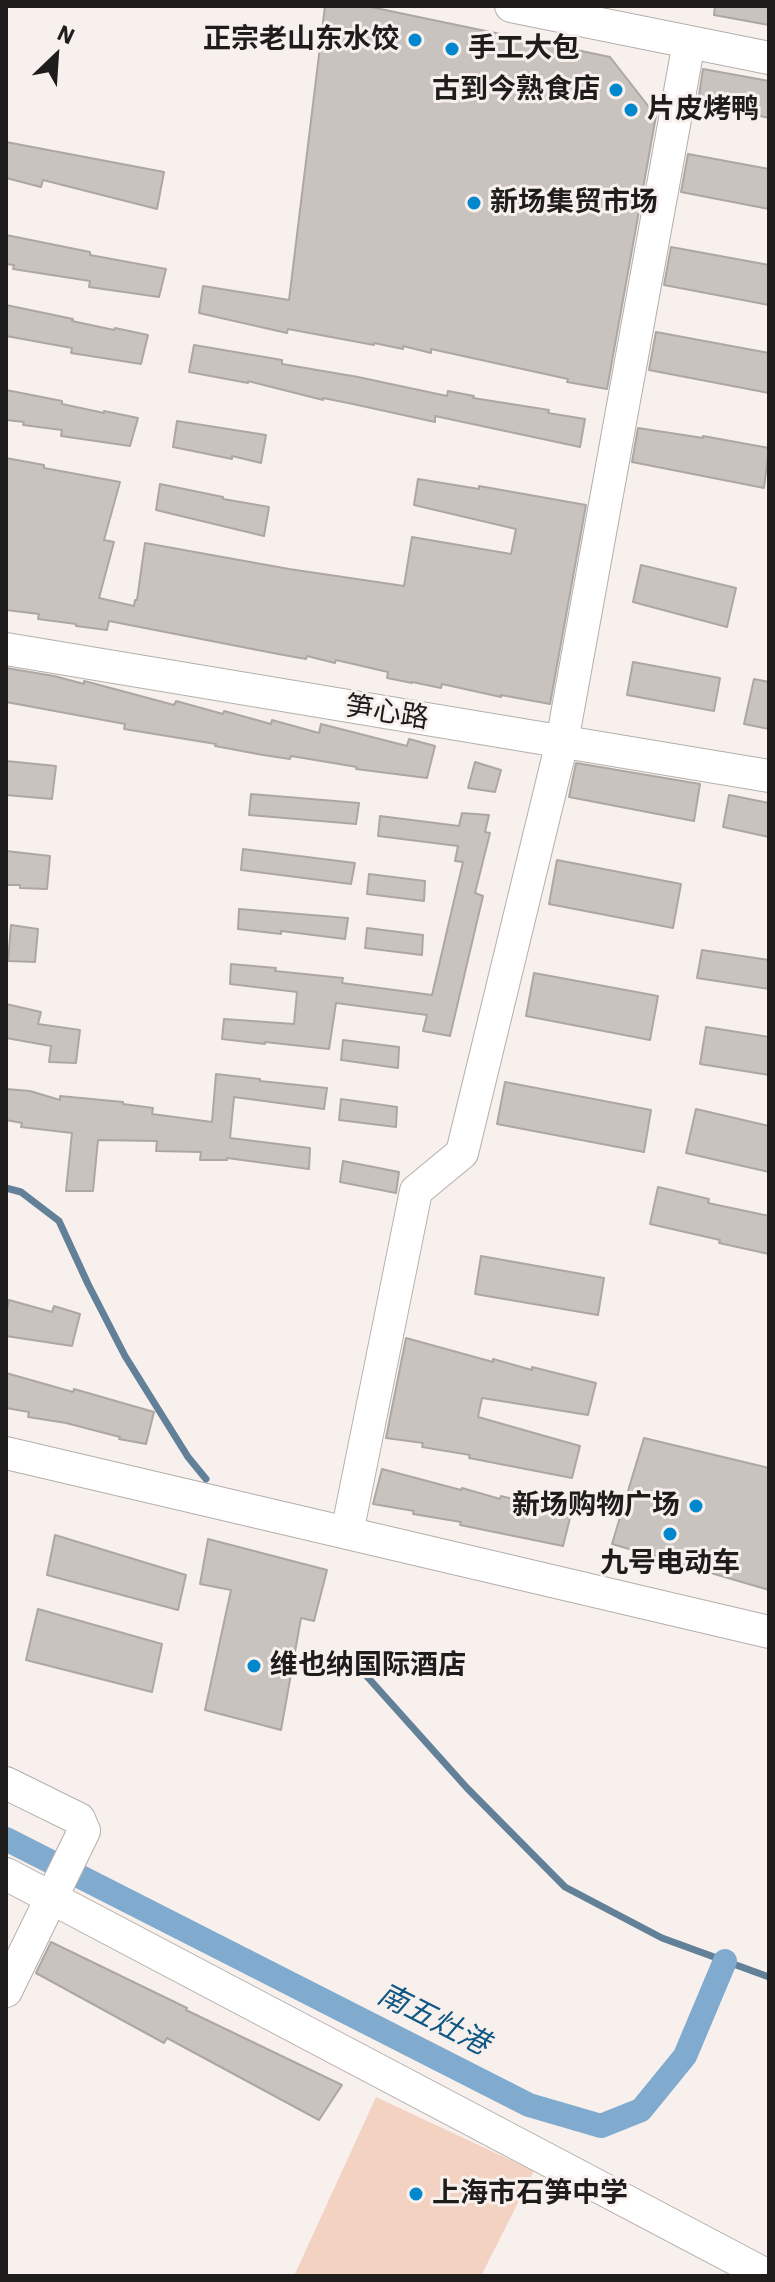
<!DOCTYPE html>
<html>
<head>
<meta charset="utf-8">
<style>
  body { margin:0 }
  #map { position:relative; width:775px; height:2282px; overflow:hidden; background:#f7f0ed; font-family:"IBM Plex Sans",sans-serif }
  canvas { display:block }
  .frame { position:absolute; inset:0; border:8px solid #1f1d1c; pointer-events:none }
  .north { position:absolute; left:16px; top:16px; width:80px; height:80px; -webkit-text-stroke:6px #f7f0ed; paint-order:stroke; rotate:25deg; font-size:22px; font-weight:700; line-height:32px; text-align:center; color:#1f1d1c }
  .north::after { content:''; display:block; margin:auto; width:28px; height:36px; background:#1f1d1c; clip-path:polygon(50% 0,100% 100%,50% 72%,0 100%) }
</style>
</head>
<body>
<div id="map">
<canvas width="775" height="2282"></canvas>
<div class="frame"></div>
<div class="north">N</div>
</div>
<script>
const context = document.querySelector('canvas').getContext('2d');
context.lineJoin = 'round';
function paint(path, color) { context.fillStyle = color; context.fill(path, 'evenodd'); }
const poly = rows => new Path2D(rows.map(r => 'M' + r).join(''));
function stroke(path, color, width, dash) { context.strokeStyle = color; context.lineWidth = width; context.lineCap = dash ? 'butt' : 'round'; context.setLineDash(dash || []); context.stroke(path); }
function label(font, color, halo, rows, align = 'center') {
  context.font = font + ' "IBM Plex Sans","Noto Sans SC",sans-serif'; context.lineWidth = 6; context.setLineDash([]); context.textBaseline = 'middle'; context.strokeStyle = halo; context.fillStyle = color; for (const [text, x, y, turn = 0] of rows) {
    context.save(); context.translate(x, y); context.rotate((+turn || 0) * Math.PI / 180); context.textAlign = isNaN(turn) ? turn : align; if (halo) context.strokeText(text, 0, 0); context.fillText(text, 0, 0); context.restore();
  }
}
const green = poly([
  [376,2097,534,2171,481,2276,294,2276]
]);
const stream = poly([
  [6,1188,21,1192,59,1221,88,1284,125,1356,188,1457,206,1479],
  [354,1662,467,1788,565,1887,662,1938,769,1977]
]);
const canal = poly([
  [6,1839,529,2105,601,2126,641,2110,685,2056,725,1961]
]);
const building = poly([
  [325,6,366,6,610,57,656,116,607,389,567,382,568,379,431,349,431,353,403,346,403,349,374,343,374,345,288,329,287,333,199,313,203,286,289,300,325,6],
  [715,6,769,6,769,25,714,15,715,6],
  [703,69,769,81,769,118,698,102,703,69],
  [6,142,164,172,157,209,43,180,41,187,6,178,6,142],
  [688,154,769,169,769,209,681,192,688,154],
  [6,235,90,252,90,255,166,269,159,297,89,287,90,281,13,269,14,265,6,264,6,235],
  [671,247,769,265,769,305,664,285,671,247],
  [6,305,73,319,72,321,114,330,115,328,148,335,141,364,71,353,72,348,6,336,6,305],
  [656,332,769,353,769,393,649,370,656,332],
  [194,345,282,360,282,364,358,377,447,396,448,391,474,396,473,398,549,410,548,413,585,419,580,447,435,416,435,422,353,404,323,398,323,400,248,381,248,383,189,372,194,345],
  [6,390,62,401,62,404,104,413,104,411,138,418,130,446,61,436,62,430,23,425,24,422,6,420,6,390],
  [177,421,266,435,261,463,232,456,232,459,173,447,177,421],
  [638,428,703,438,703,436,769,448,764,488,632,462,638,428],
  [6,458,44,465,44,468,120,482,104,540,114,542,99,598,134,606,135,600,137,600,145,543,289,569,404,586,412,537,511,554,516,529,414,505,418,479,479,489,479,486,586,505,550,704,501,695,501,697,442,684,441,688,412,682,412,683,387,678,388,672,336,660,335,663,307,656,306,659,278,654,109,621,107,630,76,626,76,624,38,619,39,614,6,610,6,458],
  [160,484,223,497,223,499,269,507,264,536,156,510,160,484],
  [641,565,736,588,727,627,633,602,641,565],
  [633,662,720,678,714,711,627,695,633,662],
  [6,668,54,676,84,684,84,681,92,683,174,705,176,701,223,714,224,711,271,724,272,720,319,733,321,724,407,746,409,739,435,746,427,778,356,769,357,767,291,756,290,759,263,755,215,746,216,744,124,729,125,724,6,702,6,668],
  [754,679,769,682,769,729,744,724,754,679],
  [6,761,56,766,52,799,6,795,6,761],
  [475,762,501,770,495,792,468,788,475,762],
  [576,763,700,784,694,821,569,797,576,763],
  [251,794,359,803,356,824,249,815,251,794],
  [729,795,769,803,769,837,723,827,729,795],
  [462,813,489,815,485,832,490,833,475,893,483,896,450,1036,423,1031,427,1015,336,1003,329,1049,265,1042,265,1044,222,1039,224,1019,294,1024,297,992,230,984,231,964,276,968,275,971,343,978,342,983,432,995,463,862,455,861,458,846,378,836,380,816,459,826,462,813],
  [243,849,355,863,351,884,241,870,243,849],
  [6,851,50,856,47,889,20,888,20,885,6,885,6,851],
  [557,860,681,884,673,928,549,904,557,860],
  [369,874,425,881,424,901,367,894,369,874],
  [239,909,348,918,345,939,281,931,281,934,238,929,239,909],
  [11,925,38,929,35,962,8,961,11,925],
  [367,928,423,935,422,955,365,948,367,928],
  [702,950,769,960,769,989,697,978,702,950],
  [534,973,658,996,650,1040,526,1016,534,973],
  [6,1004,41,1012,38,1024,80,1030,76,1063,49,1062,51,1046,6,1038,6,1004],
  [706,1027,769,1037,769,1075,700,1064,706,1027],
  [343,1040,399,1047,398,1068,341,1060,343,1040],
  [216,1074,260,1079,260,1081,327,1088,324,1109,234,1097,230,1138,310,1148,309,1169,227,1158,227,1160,200,1160,201,1152,156,1151,157,1141,98,1140,93,1191,66,1191,72,1133,21,1127,22,1123,6,1120,6,1089,30,1091,60,1100,60,1096,123,1102,123,1104,153,1108,152,1114,212,1122,216,1074],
  [505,1082,651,1110,644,1152,497,1124,505,1082],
  [341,1099,397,1107,396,1127,339,1120,341,1099],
  [696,1109,769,1126,769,1172,686,1153,696,1109],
  [343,1161,399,1172,396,1193,340,1182,343,1161],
  [658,1187,709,1199,708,1203,769,1216,769,1254,719,1243,720,1240,650,1224,658,1187],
  [481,1256,604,1278,598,1315,475,1294,481,1256],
  [9,1300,52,1312,54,1306,80,1314,72,1346,6,1336,6,1314,9,1300],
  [406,1338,493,1362,493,1359,532,1370,532,1367,596,1383,588,1415,482,1398,478,1417,580,1446,572,1478,469,1458,470,1455,422,1447,423,1443,386,1438,406,1338],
  [6,1373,73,1392,74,1389,154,1412,146,1444,119,1439,120,1437,66,1423,28,1417,29,1412,6,1408,6,1373],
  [644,1438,769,1468,769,1590,612,1544,644,1438],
  [382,1469,461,1490,462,1488,500,1499,501,1496,571,1514,563,1546,460,1525,461,1522,413,1514,414,1511,373,1504,382,1469],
  [55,1535,186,1575,178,1610,47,1575,55,1535],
  [208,1539,327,1570,314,1621,301,1618,281,1730,205,1710,231,1590,200,1584,208,1539],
  [38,1609,162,1644,152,1692,26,1660,38,1609],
  [51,1942,187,2008,186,2010,342,2085,319,2120,167,2038,164,2043,36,1973,51,1942]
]);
const minor = poly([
  [511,6,769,58],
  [6,649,769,776],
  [6,1453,769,1632],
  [347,1533,416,1191,462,1153,562,742,689,42],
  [6,1783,79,1819,84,1831,6,1991],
  [6,1874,768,2276]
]);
const markers = [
  [415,40,8,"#0087ce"],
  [452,49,8,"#0087ce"],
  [616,90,8,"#0087ce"],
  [631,110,8,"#0087ce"],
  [474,203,8,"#0087ce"],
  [696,1506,8,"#0087ce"],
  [670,1534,8,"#0087ce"],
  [254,1666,8,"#0087ce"],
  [416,2194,8,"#0087ce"]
];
const poiNames = [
  ["正宗老山东水饺",399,40,"right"],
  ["手工大包",468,49],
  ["古到今熟食店",600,90,"right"],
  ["片皮烤鸭",647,110],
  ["新场集贸市场",490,203],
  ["新场购物广场",680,1506,"right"],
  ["九号电动车",670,1564,"center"],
  ["维也纳国际酒店",270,1666],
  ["上海市石笋中学",432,2194]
];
const streetNames = [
  ["笋心路",387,713,9]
];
const waterNames = [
  ["南五灶港",433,2020,27]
];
paint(green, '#f3d2c2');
stroke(stream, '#638099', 7);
stroke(canal, '#80abce', 24);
paint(building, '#c9c3c0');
stroke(building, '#ada7a4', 2);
stroke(minor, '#b5afac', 34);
stroke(minor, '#fff', 32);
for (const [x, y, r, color] of markers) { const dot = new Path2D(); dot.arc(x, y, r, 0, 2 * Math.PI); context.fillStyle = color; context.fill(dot); stroke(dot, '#f7f0ed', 3); }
label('bold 28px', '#1f1d1c', '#f7f0ed', poiNames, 'left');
label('28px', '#1f1d1c', '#f7f0ed', streetNames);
label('italic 30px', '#0f5784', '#f7f0ed', waterNames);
</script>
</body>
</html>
